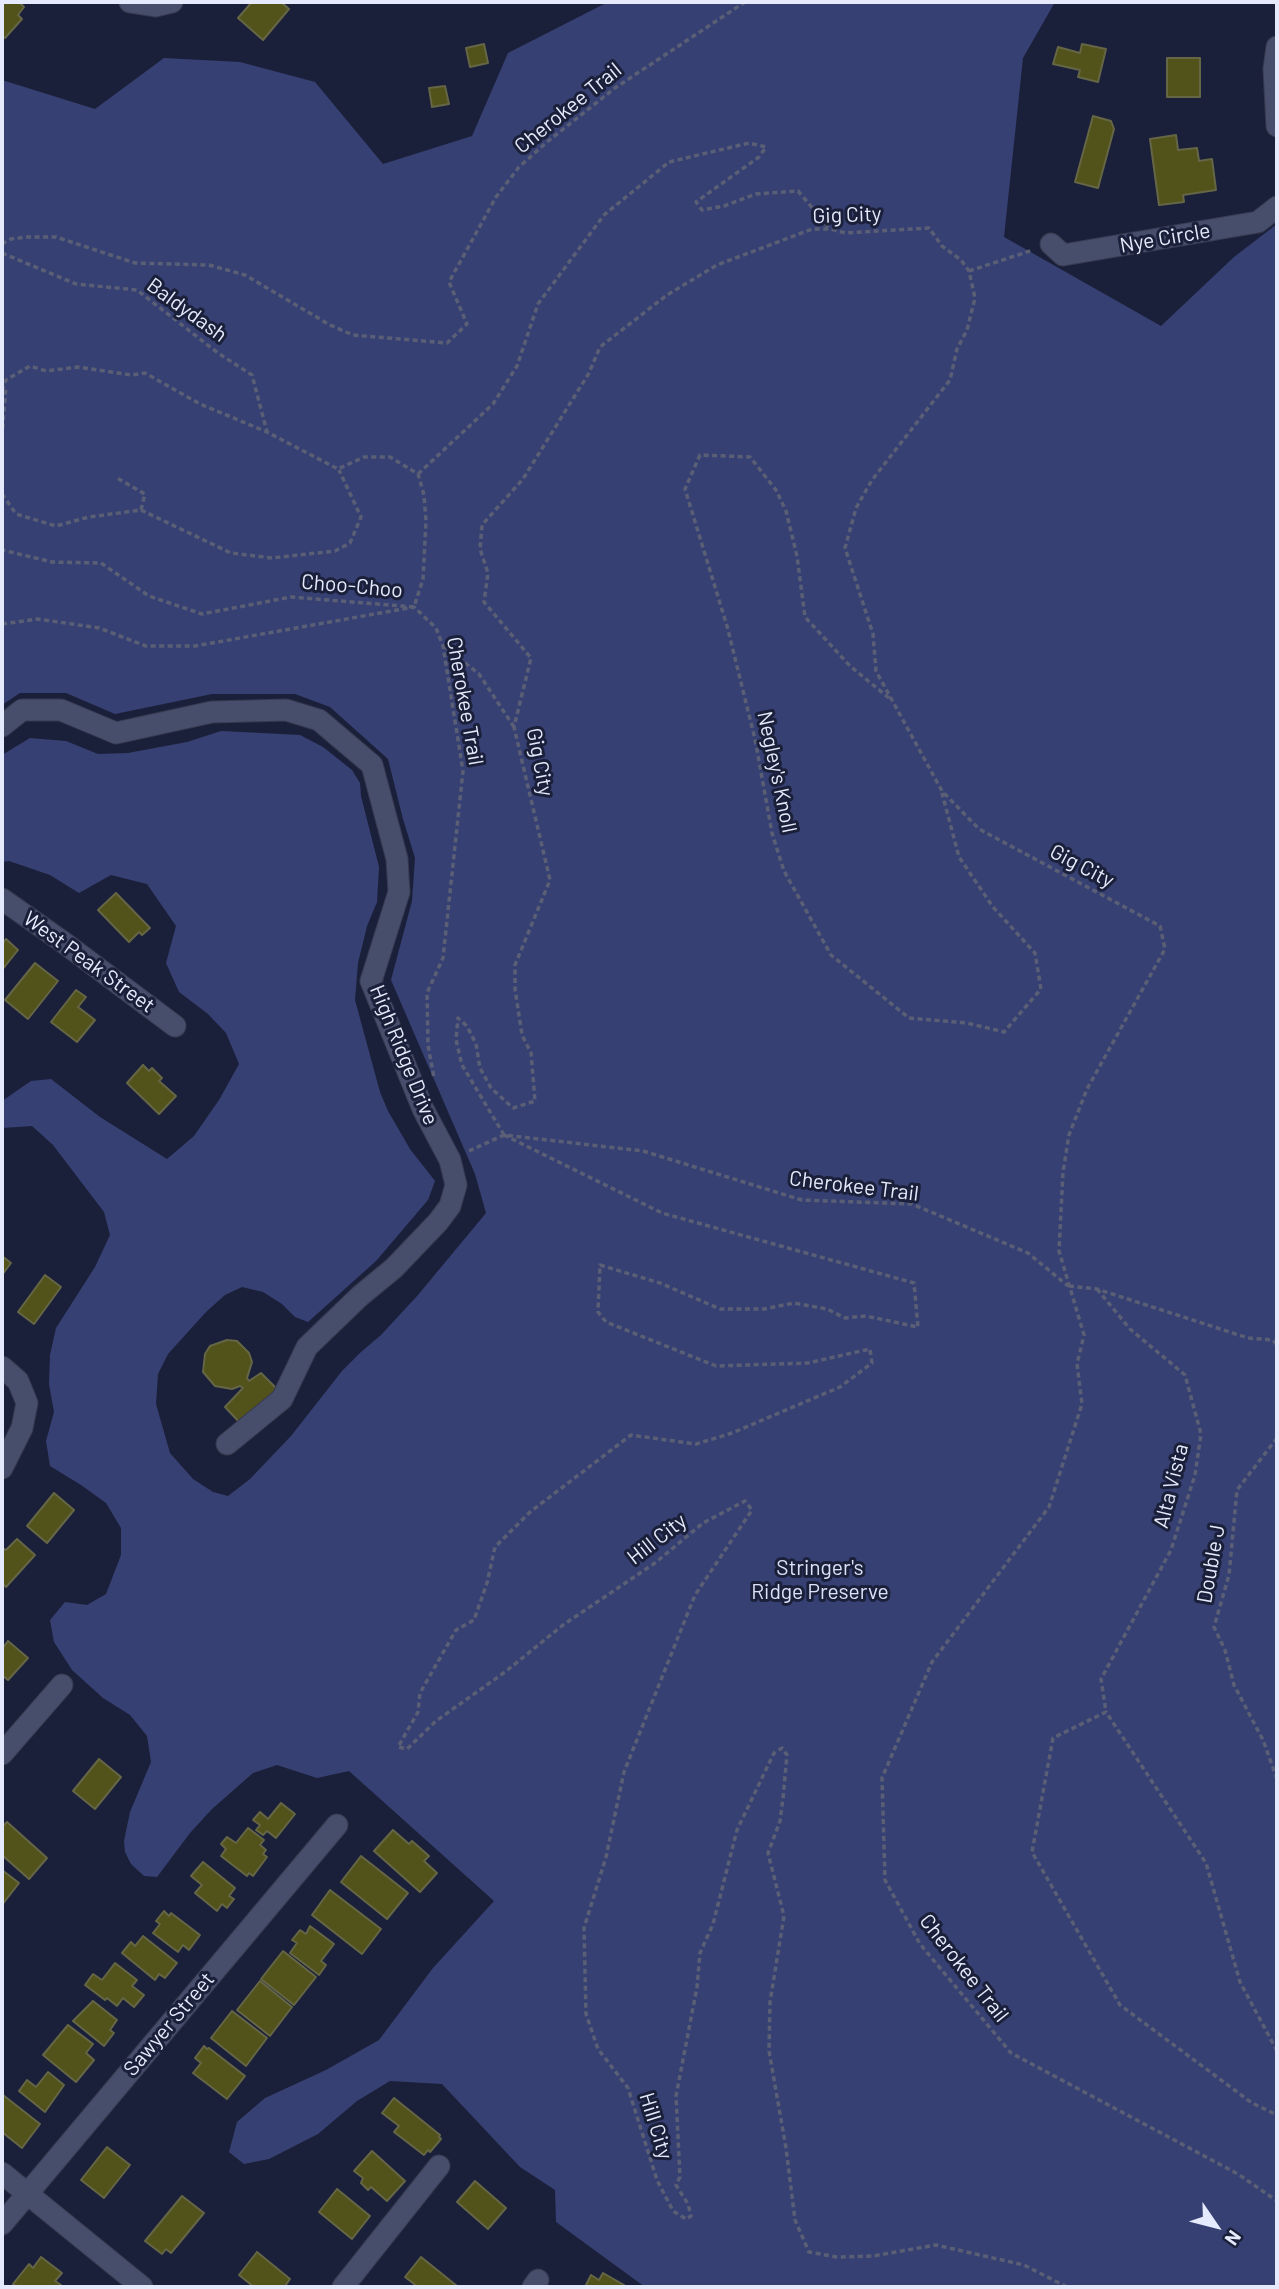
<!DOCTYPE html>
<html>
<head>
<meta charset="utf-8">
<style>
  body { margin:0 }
  #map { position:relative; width:1279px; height:2289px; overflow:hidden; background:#1b203a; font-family:Barlow,sans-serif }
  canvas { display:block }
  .frame { position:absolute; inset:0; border:4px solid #e5eafc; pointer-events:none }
  .north { position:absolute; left:1181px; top:2191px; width:70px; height:70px; -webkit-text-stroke:5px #1b203a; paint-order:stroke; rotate:125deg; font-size:19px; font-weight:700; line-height:28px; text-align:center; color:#e5eafc }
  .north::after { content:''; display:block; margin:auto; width:24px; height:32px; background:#e5eafc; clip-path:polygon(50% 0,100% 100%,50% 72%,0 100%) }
</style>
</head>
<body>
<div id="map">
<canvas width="1279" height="2289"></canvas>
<div class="frame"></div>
<div class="north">N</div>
</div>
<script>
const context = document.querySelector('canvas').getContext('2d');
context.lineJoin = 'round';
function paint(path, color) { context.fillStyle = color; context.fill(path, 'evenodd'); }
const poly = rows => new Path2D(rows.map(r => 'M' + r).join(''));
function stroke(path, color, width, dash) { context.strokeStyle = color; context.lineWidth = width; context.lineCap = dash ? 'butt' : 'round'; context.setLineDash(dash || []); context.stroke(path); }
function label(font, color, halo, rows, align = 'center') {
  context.font = font + ' Barlow,sans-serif'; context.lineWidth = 6; context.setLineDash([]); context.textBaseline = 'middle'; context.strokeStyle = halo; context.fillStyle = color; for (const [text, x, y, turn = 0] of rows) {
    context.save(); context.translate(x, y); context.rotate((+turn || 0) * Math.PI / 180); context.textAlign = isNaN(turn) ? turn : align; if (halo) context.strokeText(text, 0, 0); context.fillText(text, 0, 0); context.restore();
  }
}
const green = poly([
  [608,2,1055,2,1023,58,1004,237,1161,326,1234,257,1277,224,1277,2287,645,2287,556,2222,555,2190,520,2167,442,2084,390,2081,357,2101,318,2134,269,2159,244,2164,229,2152,237,2122,265,2098,326,2070,379,2040,433,1968,494,1901,349,1771,317,1778,277,1765,253,1773,212,1809,190,1833,157,1877,144,1876,131,1864,125,1852,124,1841,130,1812,151,1762,147,1736,130,1715,103,1698,72,1670,54,1642,50,1620,65,1602,87,1605,106,1594,121,1555,121,1528,106,1503,81,1485,50,1466,46,1441,54,1412,49,1384,50,1355,56,1328,95,1267,110,1235,104,1212,53,1145,32,1126,2,1128,2,1101,31,1081,51,1079,100,1117,167,1159,194,1136,219,1100,239,1064,226,1033,208,1014,179,992,166,963,176,926,147,884,111,875,79,893,50,875,9,861,2,862,2,755,30,738,66,741,98,754,128,753,187,742,221,731,300,735,323,747,352,770,360,783,361,796,379,867,377,902,367,926,358,963,355,1000,380,1092,388,1111,410,1149,435,1181,428,1200,376,1261,308,1322,295,1317,282,1304,263,1292,242,1287,225,1295,206,1312,168,1354,158,1374,156,1404,170,1453,193,1479,213,1492,228,1496,250,1479,291,1436,342,1371,361,1352,381,1335,418,1295,486,1213,475,1174,391,980,412,901,415,858,403,819,388,759,330,707,295,694,212,694,115,714,66,693,20,693,2,705,2,80,95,109,164,58,240,62,315,82,383,164,472,136,508,53]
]);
const building = poly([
  [2,2,19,2,24,7,18,15,22,19,5,38,2,36,2,2],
  [252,2,281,2,289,9,263,40,238,18,252,2],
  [484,44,488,63,470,67,466,48,484,44],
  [1082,44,1106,49,1098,82,1078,77,1080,70,1053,64,1058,47,1080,53,1082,44],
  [1167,58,1200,58,1200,97,1167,97,1167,58],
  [445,86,449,104,432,107,429,88,445,86],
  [1093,116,1111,121,1114,129,1098,188,1075,182,1093,116],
  [1176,135,1178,150,1197,148,1199,161,1212,159,1216,190,1183,195,1184,202,1159,205,1150,139,1176,135],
  [116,893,150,928,142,935,139,932,129,942,98,910,116,893],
  [6,939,18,950,2,970,2,944,6,939],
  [35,963,58,981,28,1019,5,1000,35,963],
  [76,990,86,997,78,1007,95,1020,77,1042,51,1022,76,990],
  [143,1065,149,1071,152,1068,162,1078,159,1081,176,1096,159,1114,127,1083,143,1065],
  [2,1256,11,1263,2,1275,2,1256],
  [45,1275,61,1287,34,1324,18,1312,45,1275],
  [227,1340,237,1341,249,1353,252,1362,247,1378,249,1381,261,1373,279,1391,241,1424,225,1407,243,1388,240,1386,232,1389,215,1386,203,1372,205,1354,210,1346,227,1340],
  [54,1493,74,1510,47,1543,27,1526,54,1493],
  [17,1539,35,1555,6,1587,2,1583,2,1552,4,1549,6,1550,17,1539],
  [8,1641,28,1658,8,1680,2,1675,2,1649,8,1641],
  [99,1759,121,1777,95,1809,73,1791,99,1759],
  [281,1803,295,1814,276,1838,267,1831,263,1835,256,1830,260,1825,253,1820,260,1812,268,1819,281,1803],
  [7,1822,47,1858,29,1879,2,1855,2,1827,7,1822],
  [248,1828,264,1840,260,1845,266,1850,263,1854,267,1857,253,1876,249,1873,247,1876,221,1856,226,1849,221,1844,227,1837,236,1843,248,1828],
  [393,1830,409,1844,412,1841,429,1856,424,1861,437,1873,420,1892,374,1851,393,1830],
  [361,1856,408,1893,387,1919,341,1882,361,1856],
  [203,1862,235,1888,229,1896,234,1899,227,1908,222,1904,217,1911,195,1893,202,1885,191,1876,203,1862],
  [2,1870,19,1883,2,1905,2,1870],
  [330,1890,381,1929,362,1954,312,1915,330,1890],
  [164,1911,169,1916,171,1913,200,1935,189,1950,183,1945,178,1952,153,1933,160,1924,156,1921,164,1911],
  [310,1926,334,1944,321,1961,326,1965,319,1975,290,1953,297,1943,292,1940,300,1930,306,1934,310,1926],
  [143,1936,177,1963,165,1978,159,1974,155,1980,122,1953,131,1942,135,1946,143,1936],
  [283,1951,316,1977,294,2005,261,1979,283,1951],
  [115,1963,137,1980,132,1986,144,1995,134,2007,123,1998,117,2006,107,1998,105,2000,85,1985,93,1974,102,1980,115,1963],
  [260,1981,292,2007,270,2036,237,2010,260,1981],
  [93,2001,117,2020,110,2030,114,2033,104,2046,73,2021,93,2001],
  [232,2011,267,2038,246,2066,211,2038,232,2011],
  [68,2025,93,2044,86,2053,94,2060,76,2082,43,2055,68,2025],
  [204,2046,207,2049,209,2048,245,2076,227,2099,193,2073,201,2063,195,2058,204,2046],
  [48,2072,64,2085,45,2112,19,2091,27,2080,36,2087,48,2072],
  [3,2095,40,2124,22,2148,2,2132,3,2095],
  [394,2098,440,2135,439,2137,441,2139,430,2152,428,2150,424,2155,394,2132,399,2126,382,2113,394,2098],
  [107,2147,130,2165,104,2198,81,2180,107,2147],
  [372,2151,405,2181,387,2201,371,2187,368,2190,361,2183,363,2178,354,2171,372,2151],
  [475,2181,506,2208,488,2229,457,2202,475,2181],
  [337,2189,370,2216,352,2239,319,2212,337,2189],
  [182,2196,204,2213,171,2253,166,2249,162,2254,145,2241,182,2196],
  [257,2252,290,2279,285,2286,287,2287,254,2287,239,2275,257,2252],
  [41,2257,62,2273,55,2281,61,2285,59,2287,17,2287,13,2284,29,2264,33,2268,41,2257],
  [421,2257,457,2286,456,2287,418,2287,405,2277,421,2257],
  [603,2273,624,2285,622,2287,585,2287,591,2275,599,2280,603,2273]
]);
const path = poly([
  [2,244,11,239,26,237,56,237,135,263,209,265,245,275,330,325,353,335,447,343,467,324,449,282,496,197,519,167,547,142,615,88,745,2],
  [2,253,76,284,137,290,218,353,252,375,267,432],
  [969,271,1033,250],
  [2,391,6,380,30,366,46,371,78,367,131,375,145,373,200,404,267,432,338,469,364,457,390,457,418,474,424,495,426,521,423,579,414,607,291,597,202,614,149,596,101,563,52,562,2,550],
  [2,437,6,386],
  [418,474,493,404,517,366,538,304,604,215,669,162,749,143,766,147,759,157,696,202,702,210,724,206,756,194,798,191,830,229],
  [2,494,16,514,56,526,89,517,141,510,145,494,117,478],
  [141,510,231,553,272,558,335,551,350,543,361,517,339,470],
  [2,624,38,619,99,628,146,646,195,646,414,607,436,628,443,646,463,771,443,958,427,993,428,1045,434,1078],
  [445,647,479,674,514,727],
  [889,698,850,666,805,617,797,556,786,511,776,490,750,457,700,455,685,489,727,626,755,739,772,833,784,871,831,955,909,1018,967,1023,1004,1032,1041,989,1035,953,993,907,959,857,942,793],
  [504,1135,662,1213,914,1283,918,1327,866,1316,845,1318,827,1309,794,1303,764,1309,720,1309,660,1283,600,1265,598,1312,606,1322,716,1366,808,1363,870,1349,872,1363,840,1387,732,1433,696,1444,631,1435,530,1512,495,1547,487,1583,474,1620,456,1630,420,1693,418,1712,398,1747,407,1749,436,1721,505,1672,563,1625,655,1563,703,1523,745,1501,752,1510,695,1595,624,1772,606,1857,584,1928,586,2014,598,2049,628,2088,657,2180,673,2211,686,2219,691,2216,688,2204,676,2185,680,2177,676,2096,697,1987,700,1953,713,1924,737,1830,774,1753,782,1748,787,1755,783,1798,780,1821,768,1853,784,1916,770,2002,769,2051,786,2148,795,2220,809,2252,837,2257,873,2256,936,2245,1024,2265,1067,2287],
  [504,1135,462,1065,456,1040,458,1018,467,1026,476,1044,480,1068,491,1088,513,1108,535,1101,531,1053,522,1035,515,989,515,965,550,880,514,727,531,658,484,602,488,573,480,549,482,525,523,479,589,373,600,347,667,295,717,265,812,229,830,229,846,233,929,228,942,246,961,260,969,271,975,298,967,330,957,349,950,380,872,480,856,508,845,548,873,634,876,671,942,791,979,829,1160,926,1165,949,1087,1089,1069,1135,1063,1172,1059,1251,1084,1335,1077,1364,1082,1404,1049,1507,932,1662,882,1778,885,1880,920,1944,1011,2053,1238,2174,1277,2201],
  [469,1151,504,1135,643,1151,802,1200,912,1204,1028,1253,1068,1286],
  [1069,1286,1097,1289,1248,1338,1273,1340,1277,1345],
  [1097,1289,1130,1329,1185,1375,1201,1434,1195,1475,1171,1550,1101,1679,1106,1712],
  [1277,1438,1237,1490,1229,1575,1214,1627,1225,1650,1234,1685,1263,1740,1277,1779],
  [1277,2051,1240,1982,1206,1863,1106,1712,1053,1738,1032,1852,1120,2005,1252,2103,1277,2115]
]);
const minor = poly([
  [130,2,155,6,172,2],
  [1277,47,1274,69,1277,126],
  [1051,244,1063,255,1258,222,1277,207],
  [2,726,22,710,61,710,116,733,212,712,286,710,319,720,372,765,397,859,399,892,371,981,423,1109,450,1160,456,1185,450,1206,438,1222,394,1268,360,1296,307,1347,282,1399,227,1444],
  [2,899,63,942,175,1026],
  [2,1367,18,1381,27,1403,22,1428,2,1468],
  [2,1754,62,1685],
  [2,2173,142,2287],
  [2,2224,337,1825],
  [343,2287,439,2166],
  [533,2287,538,2280]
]);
const streetNames = [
  ["Cherokee Trail",568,108,-39],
  ["Gig City",847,215,-2],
  ["Nye Circle",1165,238,-10],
  ["Baldydash",187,310,36],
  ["Choo-Choo",352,586,5],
  ["Cherokee Trail",465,701,80],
  ["Gig City",540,762,79],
  ["Negley's Knoll",777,772,78],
  ["Gig City",1082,866,28],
  ["West Peak Street",89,962,36],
  ["High Ridge Drive",404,1055,68],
  ["Cherokee Trail",854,1186,7],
  ["Alta Vista",1171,1486,-76],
  ["Hill City",657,1539,-38],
  ["Double J",1211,1564,-80],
  ["Cherokee Trail",964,1968,52],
  ["Sawyer Street",169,2024,-50],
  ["Hill City",656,2126,73]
];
const parkNames = [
  ["Stringer's",820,1568],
  ["Ridge Preserve",820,1592]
];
paint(green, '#374072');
paint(building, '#52521b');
stroke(building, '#656645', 2);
stroke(minor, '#373a50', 23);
stroke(path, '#5a5f76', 3.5, [5, 3.5]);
stroke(minor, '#464e6b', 21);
label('21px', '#e5eafc', '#1b203a', streetNames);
label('21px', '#dbe1f7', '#1b203a', parkNames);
</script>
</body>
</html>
